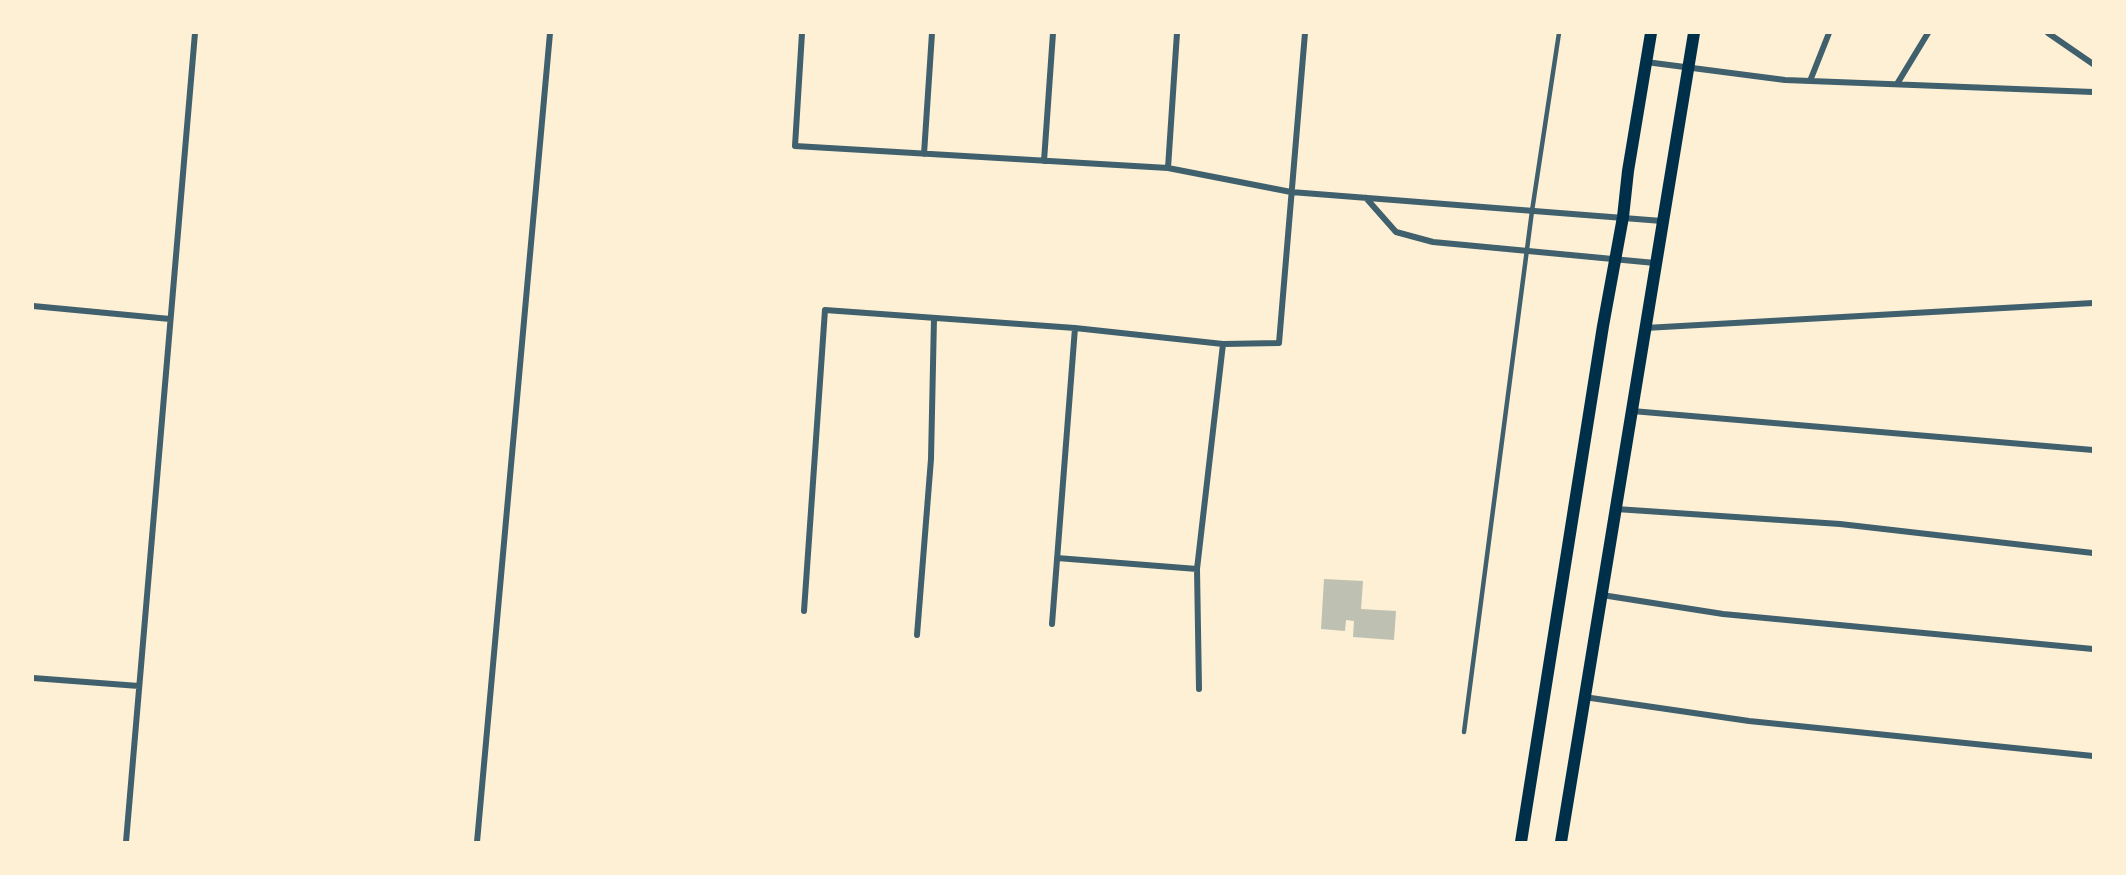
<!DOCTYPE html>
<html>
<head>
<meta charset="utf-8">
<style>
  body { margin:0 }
  #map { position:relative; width:2126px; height:875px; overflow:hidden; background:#fdf0d5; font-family:Poppins,sans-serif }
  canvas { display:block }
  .frame { position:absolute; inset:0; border:34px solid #fdf0d5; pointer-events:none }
</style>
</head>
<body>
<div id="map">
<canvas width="2126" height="875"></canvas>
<div class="frame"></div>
</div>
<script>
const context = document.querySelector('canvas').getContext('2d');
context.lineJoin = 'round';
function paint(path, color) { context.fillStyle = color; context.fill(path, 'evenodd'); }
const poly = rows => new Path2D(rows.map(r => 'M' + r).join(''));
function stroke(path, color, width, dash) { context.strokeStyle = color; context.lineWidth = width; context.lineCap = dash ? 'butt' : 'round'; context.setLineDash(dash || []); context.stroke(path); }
const building = poly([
  [1324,579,1363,581,1361,609,1396,611,1394,640,1353,637,1354,621,1346,620,1345,631,1321,629]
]);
const service = poly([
  [1464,732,1532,211,1559,33]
]);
const minor = poly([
  [802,33,795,146,1168,168,1291,192,1662,221],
  [2048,33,2093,64],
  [1646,62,1785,80,2093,92],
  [1810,81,1829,33],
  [1897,84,1928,33],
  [924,154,932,33],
  [1044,161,1053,33],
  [1168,168,1177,33],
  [1366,198,1396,232,1433,242,1655,263],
  [33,306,170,319],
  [1645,328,2093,303],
  [1632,411,2093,450],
  [1616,509,1840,524,2093,553],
  [1057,558,1197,569],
  [1602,595,1723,614,2093,649],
  [804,611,825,310,1075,328,1223,344,1279,343,1305,33],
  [1052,624,1075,328],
  [917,635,931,459,934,318],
  [33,678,139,686],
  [1199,689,1197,569,1223,344],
  [1584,697,1749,721,2093,756],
  [126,842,195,33],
  [477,842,550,33]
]);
const secondary = poly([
  [1521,842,1603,326,1623,217,1628,171,1651,33],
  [1561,842,1694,33]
]);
paint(building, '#bec0b2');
stroke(service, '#3f606c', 4.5);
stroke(minor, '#3f606c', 6);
stroke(secondary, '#003049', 12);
</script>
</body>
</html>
